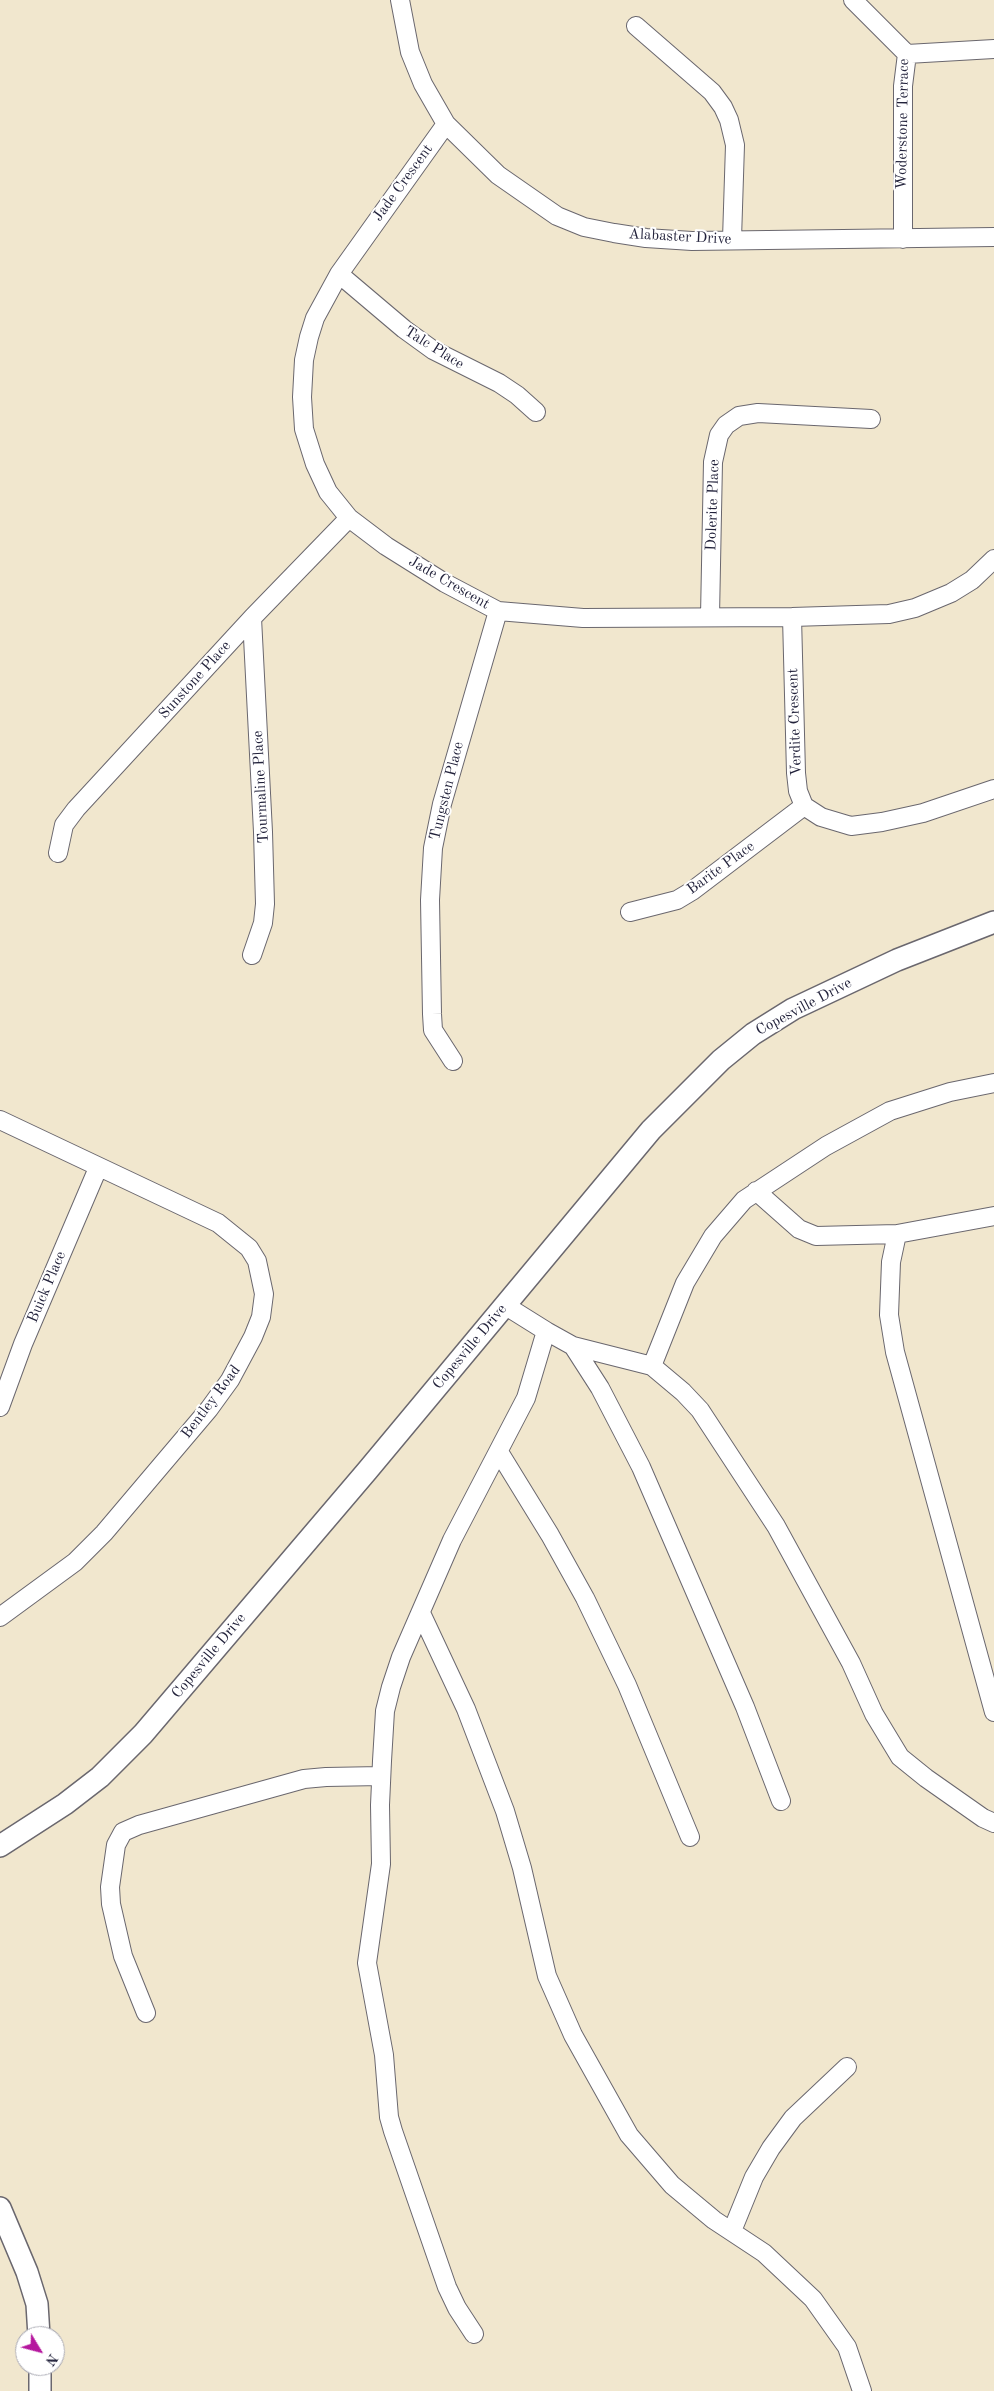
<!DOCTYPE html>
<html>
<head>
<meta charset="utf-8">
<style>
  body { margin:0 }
  #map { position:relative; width:994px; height:2391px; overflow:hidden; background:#f1e7ce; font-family:"Old Standard TT",serif }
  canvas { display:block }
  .north { position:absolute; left:15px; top:2326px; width:50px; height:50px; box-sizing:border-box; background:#fff; border:1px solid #a7a7b1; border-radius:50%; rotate:127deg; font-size:14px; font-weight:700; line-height:20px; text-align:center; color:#22223b }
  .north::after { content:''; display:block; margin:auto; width:18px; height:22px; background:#b5179e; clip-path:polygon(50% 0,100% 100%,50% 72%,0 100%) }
</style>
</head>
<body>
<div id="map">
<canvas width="994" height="2391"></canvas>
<div class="north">N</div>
</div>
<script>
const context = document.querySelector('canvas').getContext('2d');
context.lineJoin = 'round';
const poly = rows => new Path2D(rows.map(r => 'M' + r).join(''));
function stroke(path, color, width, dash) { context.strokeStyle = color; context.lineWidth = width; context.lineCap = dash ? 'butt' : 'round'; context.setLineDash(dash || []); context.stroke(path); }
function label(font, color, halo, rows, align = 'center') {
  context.font = font + ' "Old Standard TT",serif'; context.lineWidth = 4; context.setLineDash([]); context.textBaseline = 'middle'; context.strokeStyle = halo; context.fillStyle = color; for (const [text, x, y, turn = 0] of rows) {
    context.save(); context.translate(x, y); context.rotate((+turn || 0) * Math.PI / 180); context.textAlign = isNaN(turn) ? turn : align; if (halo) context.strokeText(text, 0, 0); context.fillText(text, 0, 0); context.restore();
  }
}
const minor = poly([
  [400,0,410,52,423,84,446,124,498,175,557,216,584,227,614,233,646,238,692,241,994,237],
  [853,0,907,54,903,86,903,239],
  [636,26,712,92,723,107,729,120,735,145,732,239],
  [907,54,994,49],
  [446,124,339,274,315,318,309,337,304,360,302,397,304,429,315,464,328,492,349,518,386,546,445,583,498,611,583,618,792,617,889,614,915,608,951,593,972,580,994,559],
  [339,274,404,329,433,350,499,383,517,395,536,412],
  [710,616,713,462,719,435,726,425,739,416,758,413,871,419],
  [792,617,796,773,798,791,804,806,821,817,851,826,882,822,923,813,994,789],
  [252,618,263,832,265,904,263,923,252,955],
  [58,853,64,825,76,809,252,618,349,518],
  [630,912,677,900,692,891,804,806],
  [453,1061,433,1030,432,1014,430,900,433,848,442,804,498,611],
  [0,1120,218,1223,249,1248,257,1261,264,1294,261,1317,253,1337,230,1380,209,1409,104,1533,75,1562,0,1617],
  [756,1191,799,1229,816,1236,897,1234,994,1216],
  [897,1234,891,1262,889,1315,895,1352,994,1712],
  [546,1331,573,1346,652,1366,685,1283,713,1236,744,1200,826,1146,890,1111,950,1092,994,1083],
  [573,1346,600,1388,641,1467,745,1707,781,1801],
  [652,1366,683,1392,700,1410,776,1526,851,1663,874,1714,900,1757,926,1778,983,1818,994,1823],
  [0,1407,23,1344,98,1168],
  [499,1452,550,1535,585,1598,627,1685,690,1837],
  [421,1613,466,1709,505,1811,522,1868,547,1976,573,2035,629,2135,672,2185,714,2220,764,2253,813,2299,847,2347,862,2391],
  [146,2013,123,1956,111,1904,110,1887,116,1845,123,1832,139,1825,304,1779,326,1777,381,1776],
  [732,2231,754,2177,771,2148,793,2118,847,2067],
  [474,2334,457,2308,447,2287,393,2131,389,2117,384,2055,367,1963,381,1864,380,1805,382,1761,385,1711,391,1687,401,1657,452,1540,526,1398,546,1331,506,1306]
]);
const tertiary = poly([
  [0,1846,65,1804,100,1777,143,1734,367,1471,651,1130,721,1060,753,1034,793,1009,897,960,994,922],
  [0,2208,27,2272,37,2304,39,2336],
  [40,2391,40,2366]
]);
const streetNames = [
  ["Woderstone Terrace",903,124,-89],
  ["Jade Crescent",403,183,-54],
  ["Alabaster Drive",680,237,3],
  ["Talc Place",434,348,32],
  ["Dolerite Place",713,505,-88],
  ["Jade Crescent",449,583,30],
  ["Sunstone Place",195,680,-48],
  ["Verdite Crescent",795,722,-92],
  ["Tourmaline Place",261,787,-93],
  ["Tungsten Place",447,791,-76],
  ["Barite Place",721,868,-36],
  ["Copesville Drive",804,1007,-28],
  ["Buick Place",47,1287,-67],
  ["Copesville Drive",470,1347,-50],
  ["Bentley Road",211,1402,-53],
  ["Copesville Drive",209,1656,-50]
];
stroke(minor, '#6a676e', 20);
stroke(tertiary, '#6a676e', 24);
stroke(minor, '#fff', 18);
stroke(tertiary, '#fff', 21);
label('15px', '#22223b', '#fff', streetNames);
</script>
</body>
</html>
